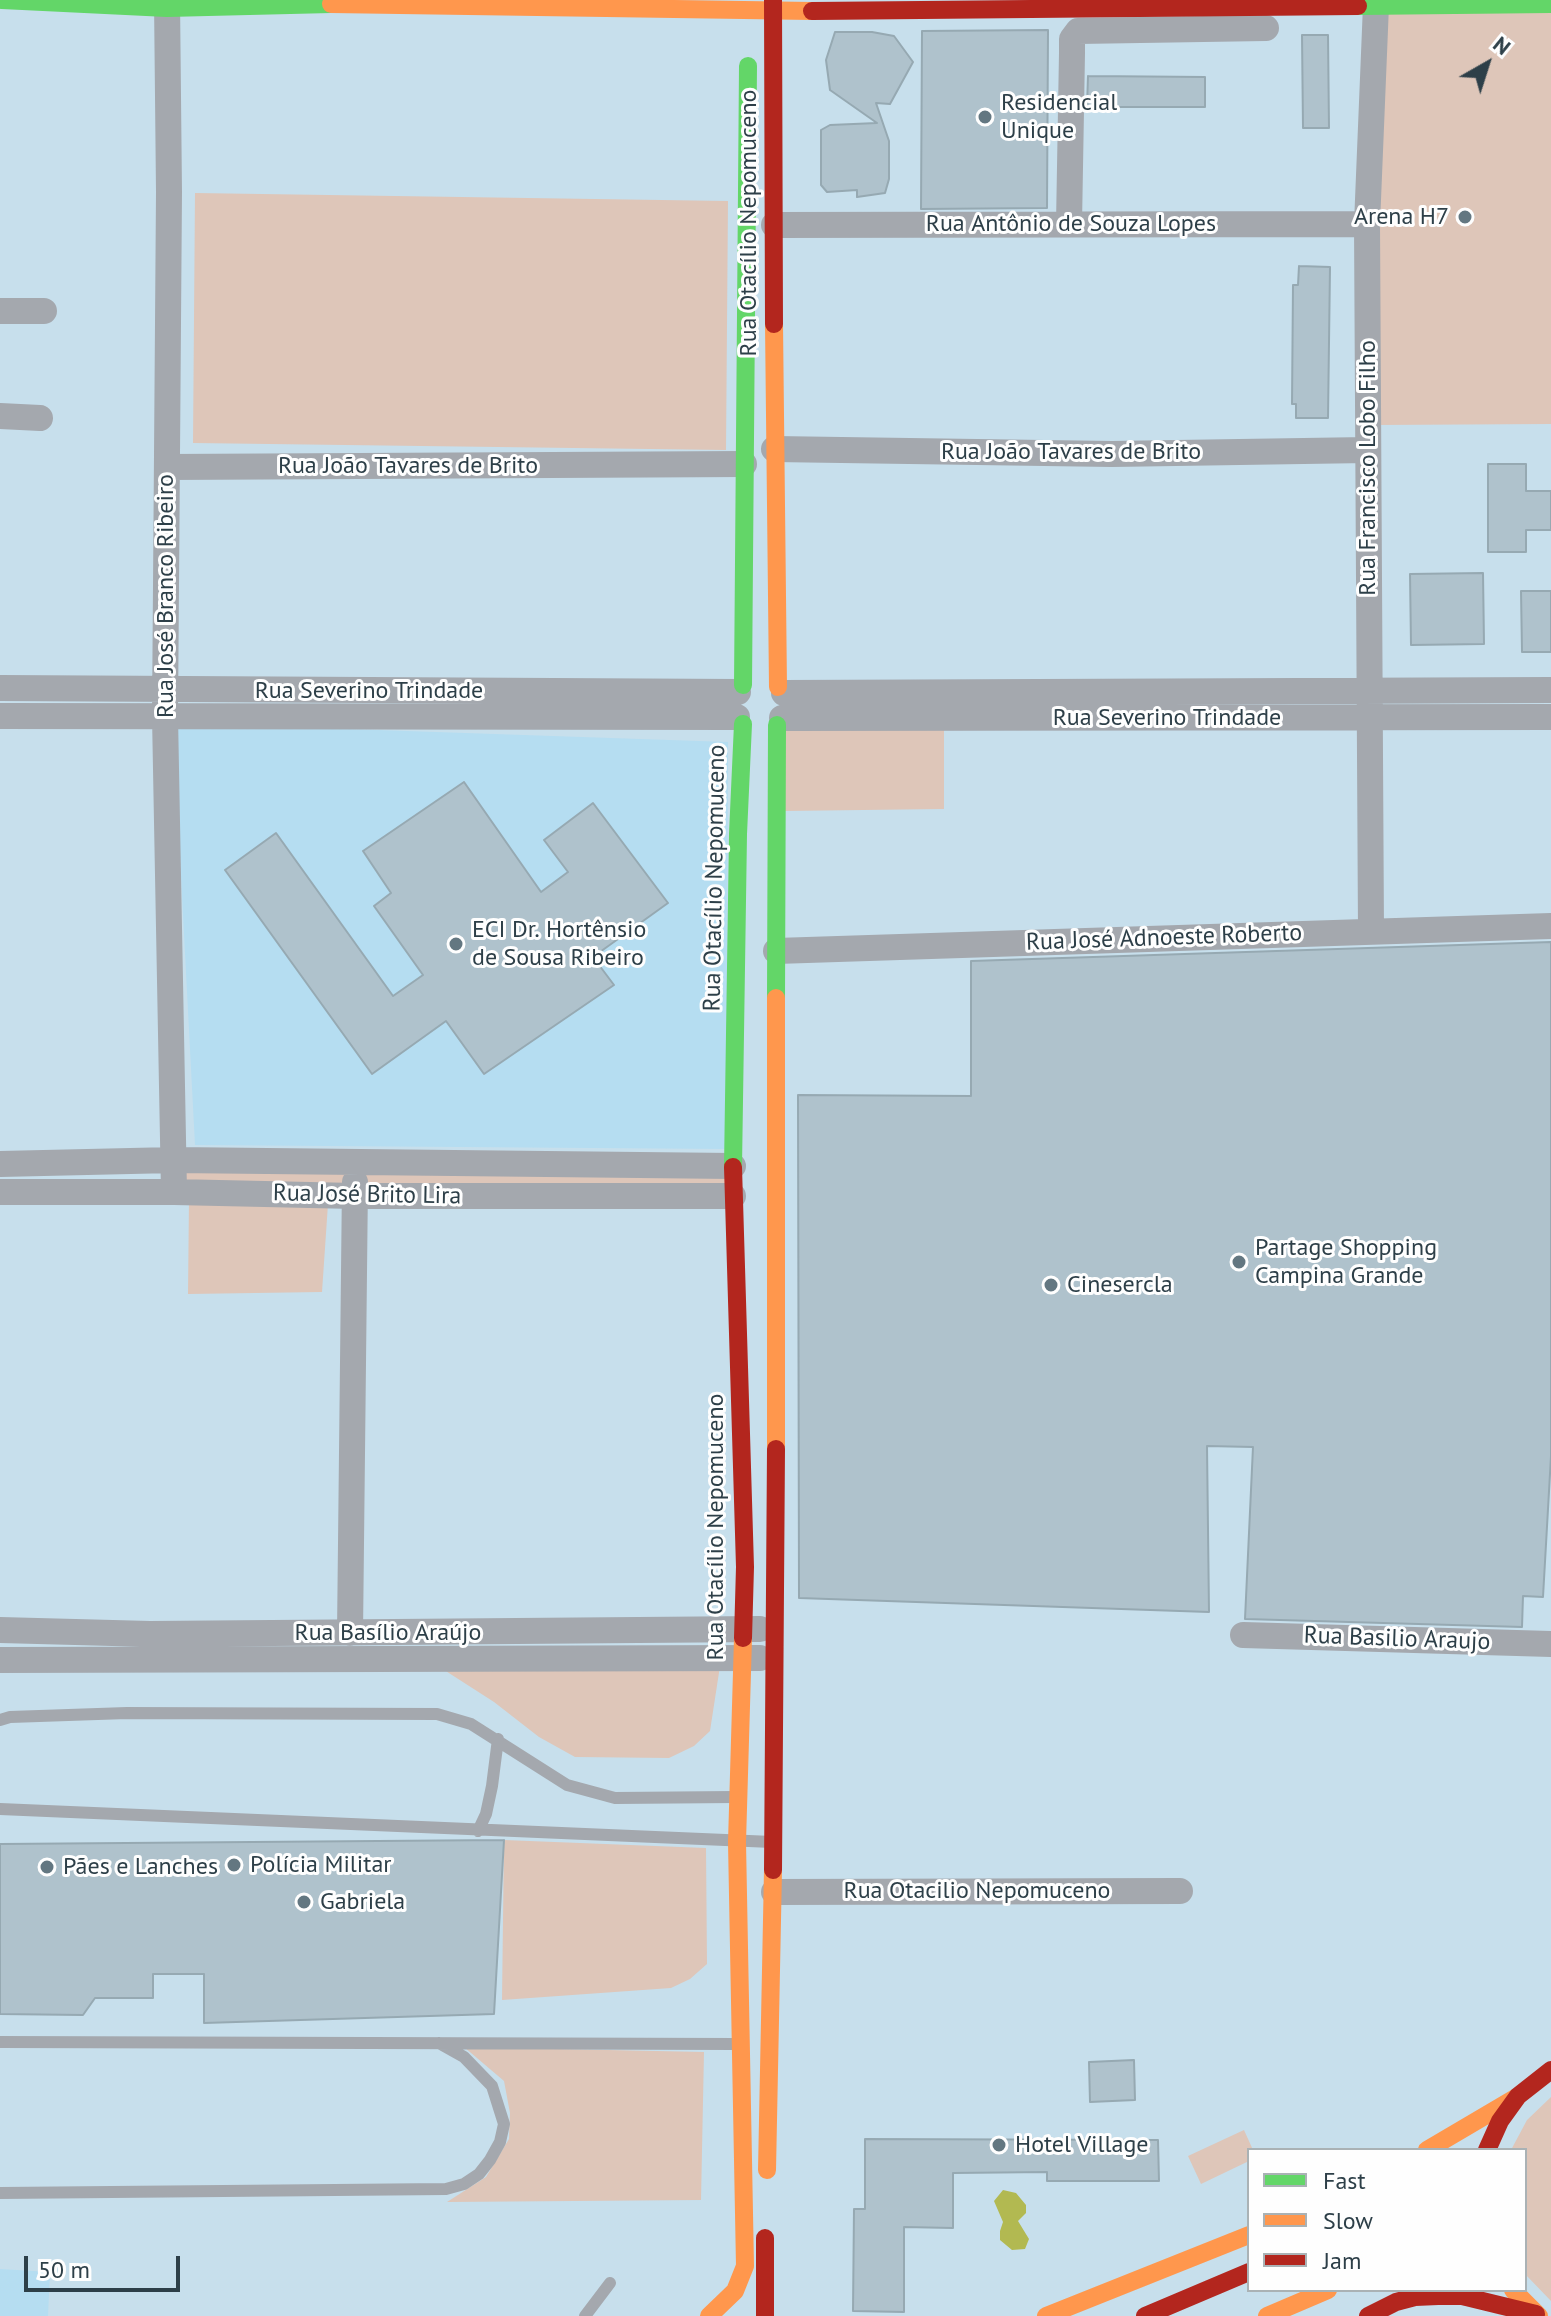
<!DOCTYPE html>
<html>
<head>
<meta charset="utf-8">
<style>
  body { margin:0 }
  #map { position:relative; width:1551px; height:2316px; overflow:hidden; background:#c7dfec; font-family:"PT Sans",sans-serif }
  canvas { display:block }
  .legend { position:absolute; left:1247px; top:2148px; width:280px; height:144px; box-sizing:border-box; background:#fefefe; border:2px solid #aab2b5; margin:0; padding:10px 14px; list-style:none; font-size:24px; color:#2d3f48 }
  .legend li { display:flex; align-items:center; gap:16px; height:40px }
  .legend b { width:40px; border:2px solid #aab2b5 }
  .north { position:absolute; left:1447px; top:24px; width:80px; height:80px; -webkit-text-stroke:6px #fefefe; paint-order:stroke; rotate:39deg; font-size:22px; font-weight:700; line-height:32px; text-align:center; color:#2d3f48 }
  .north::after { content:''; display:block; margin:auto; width:28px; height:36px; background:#2d3f48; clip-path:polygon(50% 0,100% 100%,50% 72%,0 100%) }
  .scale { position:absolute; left:24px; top:2256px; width:156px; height:36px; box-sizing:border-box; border:4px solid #2d3f48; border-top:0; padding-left:10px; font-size:24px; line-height:28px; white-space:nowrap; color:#2d3f48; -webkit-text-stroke:6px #fefefe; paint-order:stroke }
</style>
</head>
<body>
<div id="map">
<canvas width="1551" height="2316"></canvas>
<ul class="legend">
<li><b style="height:10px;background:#63d668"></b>Fast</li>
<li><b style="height:10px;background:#ff974d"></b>Slow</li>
<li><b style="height:10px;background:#b3261e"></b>Jam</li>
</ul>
<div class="north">N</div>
<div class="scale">50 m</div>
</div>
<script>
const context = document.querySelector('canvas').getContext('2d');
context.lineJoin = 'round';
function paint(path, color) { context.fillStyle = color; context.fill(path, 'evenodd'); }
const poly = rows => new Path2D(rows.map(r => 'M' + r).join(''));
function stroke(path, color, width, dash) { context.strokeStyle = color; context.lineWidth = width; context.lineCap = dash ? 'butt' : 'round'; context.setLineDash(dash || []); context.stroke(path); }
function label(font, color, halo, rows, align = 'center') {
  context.font = font + ' "PT Sans",sans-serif'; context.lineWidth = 6; context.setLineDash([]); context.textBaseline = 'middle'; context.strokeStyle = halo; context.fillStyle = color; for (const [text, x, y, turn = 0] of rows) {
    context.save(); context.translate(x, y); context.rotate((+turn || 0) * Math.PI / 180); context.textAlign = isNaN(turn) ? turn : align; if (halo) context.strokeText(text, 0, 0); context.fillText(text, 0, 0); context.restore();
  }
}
const built = poly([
  [173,723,728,742,727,1149,195,1145],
  [0,2269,50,2272,48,2316,0,2316]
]);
const green = poly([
  [1383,9,1551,10,1551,424,1375,425],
  [195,193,728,201,726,450,193,443],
  [783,720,944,723,944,809,782,811],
  [180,1160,348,1168,349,1191,179,1186],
  [362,1168,731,1172,732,1193,362,1193],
  [189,1199,328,1204,322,1292,188,1294],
  [438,1666,720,1666,710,1731,694,1746,669,1758,575,1757,539,1737,494,1702],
  [504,1840,706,1848,707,1964,690,1979,671,1988,502,2000],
  [464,2047,704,2052,701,2200,447,2202,486,2177,509,2139,510,2113,504,2081],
  [1551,2097,1551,2301,1525,2274,1525,2150,1511,2150,1527,2120],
  [1244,2130,1253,2150,1249,2150,1249,2161,1201,2184,1188,2156]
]);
const water = poly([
  [1003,2190,1016,2193,1026,2205,1026,2213,1018,2221,1029,2239,1025,2249,1012,2250,1000,2240,1000,2231,1003,2222,994,2201]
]);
const building = poly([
  [1048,30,1047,208,921,209,922,31,1048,30],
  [835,32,872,32,894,36,913,62,890,104,876,103,889,141,889,179,885,193,857,197,857,190,827,192,821,185,821,130,830,125,877,123,830,90,826,60,835,32],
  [1302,35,1328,35,1329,128,1303,128,1302,35],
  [1088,76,1205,77,1205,107,1087,107,1088,76],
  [1299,266,1330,267,1328,418,1296,418,1296,404,1292,404,1293,285,1298,285,1299,266],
  [1488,464,1526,464,1526,491,1551,491,1551,530,1526,530,1526,552,1488,552,1488,464],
  [1483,573,1484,644,1411,645,1410,574,1483,573],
  [1521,591,1551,591,1551,652,1522,652,1521,591],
  [464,782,541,892,568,872,544,840,593,803,668,903,593,957,614,985,484,1074,446,1021,372,1074,225,870,276,833,393,996,423,975,374,906,391,893,363,851,464,782],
  [1551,942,1551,1456,1543,1597,1523,1596,1522,1627,1245,1619,1253,1447,1207,1446,1209,1612,799,1598,798,1095,971,1096,971,961,1551,942],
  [504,1840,494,2014,204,2023,204,1974,153,1974,153,1998,95,1998,83,2015,0,2014,0,1844,504,1840],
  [1134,2060,1135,2100,1090,2102,1089,2062,1134,2060],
  [865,2139,1158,2140,1159,2181,1047,2181,1047,2172,953,2173,953,2228,904,2227,904,2312,853,2311,854,2209,865,2209,865,2139]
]);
const lane = poly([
  [0,1720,10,1717,127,1713,437,1714,471,1724,567,1785,615,1798,735,1797],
  [0,1809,772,1842],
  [478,1831,486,1814,492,1786,498,1739],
  [0,2042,737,2044],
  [0,2193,446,2189,464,2184,479,2174,490,2160,500,2142,504,2124,492,2086,464,2057,439,2043],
  [585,2316,610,2283]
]);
const street = poly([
  [167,0,169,192,165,716,174,1192],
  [1069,224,1072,53,1072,39,1078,31,1266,28],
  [774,225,1367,224],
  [0,311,44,311],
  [0,416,40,418],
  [774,449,1112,454,1367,450],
  [167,467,744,464],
  [0,688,738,692],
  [784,693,1551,690],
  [0,716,737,717],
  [782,718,1551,717],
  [1371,931,1367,224,1376,5],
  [776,951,1551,926],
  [0,1164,174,1160,733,1166],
  [0,1192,174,1192,355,1196,733,1196],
  [0,1630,150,1634,760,1629],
  [350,1633,355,1182],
  [1243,1635,1551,1644],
  [0,1660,760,1658],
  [774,1892,1180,1891]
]);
const fast = poly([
  [2,0,167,8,331,4],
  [1358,6,1551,4],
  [743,685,748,66],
  [776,998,777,725],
  [733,1167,738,834,743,724]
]);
const slow = poly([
  [331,4,812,11],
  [774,324,778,687],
  [776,1449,776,998],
  [1427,2150,1517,2097],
  [767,2170,773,1870],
  [1513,2290,1539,2316],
  [709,2316,735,2291,745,2266,737,1842,743,1638],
  [1046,2316,1249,2235],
  [1267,2316,1328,2290]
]);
const jam = poly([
  [773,0,774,324],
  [812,11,1358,6],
  [733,1167,745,1567,743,1638],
  [773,1870,776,1449],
  [1487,2150,1500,2121,1518,2096,1551,2070],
  [765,2238,765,2316],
  [1145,2316,1249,2272],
  [1368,2316,1396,2302,1415,2297,1438,2296,1462,2296,1536,2314]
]);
const markers = [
  [985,117,8,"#637781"],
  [1465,217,8,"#637781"],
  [456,944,8,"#637781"],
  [1239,1262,8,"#637781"],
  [1051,1285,8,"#637781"],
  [234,1865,8,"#637781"],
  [47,1867,8,"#637781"],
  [304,1902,8,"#637781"],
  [999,2145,8,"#637781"]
];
const poiNames = [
  ["Residencial",1001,103],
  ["Unique",1001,131],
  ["Arena H7",1449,217,"right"],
  ["ECI Dr. Hortênsio",472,930],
  ["de Sousa Ribeiro",472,958],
  ["Partage Shopping",1255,1248],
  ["Campina Grande",1255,1276],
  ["Cinesercla",1067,1285],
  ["Polícia Militar",250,1865],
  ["Pães e Lanches",63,1867],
  ["Gabriela",320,1902],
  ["Hotel Village",1015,2145]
];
const streetNames = [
  ["Rua Otacílio Nepomuceno",749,223,-90],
  ["Rua Antônio de Souza Lopes",1071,224],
  ["Rua João Tavares de Brito",1071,452],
  ["Rua João Tavares de Brito",408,466],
  ["Rua Francisco Lobo Filho",1368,468,-90],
  ["Rua José Branco Ribeiro",166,596,-90],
  ["Rua Severino Trindade",369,691],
  ["Rua Severino Trindade",1167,718],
  ["Rua Otacílio Nepomuceno",715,878,-89],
  ["Rua José Adnoeste Roberto",1164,938,-2],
  ["Rua José Brito Lira",367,1195,1],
  ["Rua Otacílio Nepomuceno",716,1527,-90],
  ["Rua Basílio Araújo",388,1633],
  ["Rua Basilio Araujo",1397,1639,2],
  ["Rua Otacilio Nepomuceno",977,1891]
];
paint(built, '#b5ddf1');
paint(green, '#dec6b9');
paint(water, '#b2b951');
paint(building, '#afc2cc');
stroke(building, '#96a9b2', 2);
stroke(lane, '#a4a8ae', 12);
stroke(street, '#a4a8ae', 26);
stroke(fast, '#63d668', 18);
stroke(slow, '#ff974d', 18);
stroke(jam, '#b3261e', 18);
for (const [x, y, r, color] of markers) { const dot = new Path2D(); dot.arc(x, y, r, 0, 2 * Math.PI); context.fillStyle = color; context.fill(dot); stroke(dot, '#fefefe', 3); }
label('24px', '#2d3f48', '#fefefe', poiNames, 'left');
label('24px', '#2d3f48', '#fefefe', streetNames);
</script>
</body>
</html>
